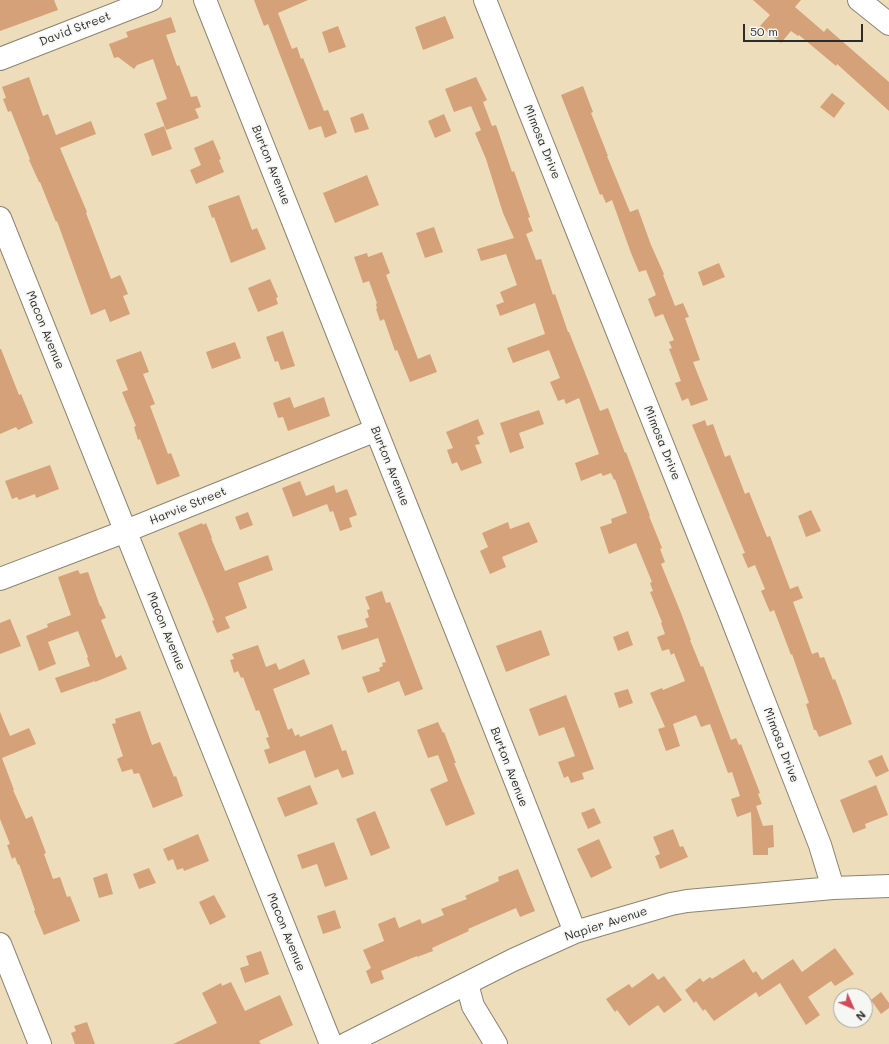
<!DOCTYPE html>
<html>
<head>
<meta charset="utf-8">
<style>
  body { margin:0 }
  #map { position:relative; width:889px; height:1044px; overflow:hidden; background:#edddbb; font-family:Mali,sans-serif }
  canvas { display:block }
  .north { position:absolute; left:833px; top:988px; width:40px; height:40px; box-sizing:border-box; background:#f6f6f2; border:1px solid #a5a5a2; border-radius:50%; rotate:135deg; font-size:11px; font-weight:700; line-height:16px; text-align:center; color:#2b2b2b }
  .north::after { content:''; display:block; margin:auto; width:14px; height:18px; background:#d1495b; clip-path:polygon(50% 0,100% 100%,50% 72%,0 100%) }
  .scale { position:absolute; left:743px; top:24px; width:120px; height:18px; box-sizing:border-box; border:2px solid #2b2b2b; border-top:0; padding-left:5px; font-size:12px; line-height:14px; white-space:nowrap; color:#2b2b2b; -webkit-text-stroke:3px #f6f6f2; paint-order:stroke }
</style>
</head>
<body>
<div id="map">
<canvas width="889" height="1044"></canvas>
<div class="north">N</div>
<div class="scale">50 m</div>
</div>
<script>
const context = document.querySelector('canvas').getContext('2d');
context.lineJoin = 'round';
function paint(path, color) { context.fillStyle = color; context.fill(path, 'evenodd'); }
const poly = rows => new Path2D(rows.map(r => 'M' + r).join(''));
function stroke(path, color, width, dash) { context.strokeStyle = color; context.lineWidth = width; context.lineCap = dash ? 'butt' : 'round'; context.setLineDash(dash || []); context.stroke(path); }
function label(font, color, halo, rows, align = 'center') {
  context.font = font + ' Mali,sans-serif'; context.lineWidth = 3.5; context.setLineDash([]); context.textBaseline = 'middle'; context.strokeStyle = halo; context.fillStyle = color; for (const [text, x, y, turn = 0] of rows) {
    context.save(); context.translate(x, y); context.rotate((+turn || 0) * Math.PI / 180); context.textAlign = isNaN(turn) ? turn : align; if (halo) context.strokeText(text, 0, 0); context.fillText(text, 0, 0); context.restore();
  }
}
const building = poly([
  [0,0,54,0,58,10,0,31],
  [254,0,308,0,278,13,292,49,297,47,301,59,303,58,324,111,328,110,337,133,325,138,321,126,309,130,268,24,264,26],
  [753,0,801,0,795,7,824,32,827,28,889,82,889,111,837,64,836,66,799,35,798,36,791,31,781,43,760,26,770,15],
  [445,16,454,38,423,50,415,27],
  [171,17,176,32,166,35,177,66,179,65,191,97,197,96,201,107,195,109,199,118,166,130,156,103,167,99,153,59,137,65,134,69,118,57,114,58,109,44,128,37,126,32],
  [338,26,346,47,329,53,322,32],
  [29,77,43,116,48,114,56,135,91,121,96,134,60,148,87,212,86,213,111,279,120,275,128,294,123,296,130,314,110,322,105,309,91,315,57,221,56,222,40,182,39,182,29,160,30,159,11,111,8,112,3,99,6,98,2,87],
  [476,77,487,100,483,102,492,126,496,125,512,172,514,171,530,217,528,218,533,231,526,234,536,260,541,259,553,295,555,294,568,332,569,332,600,411,608,408,625,453,626,452,650,516,649,516,662,548,660,549,665,562,661,564,681,613,691,640,690,640,701,667,703,666,731,740,736,738,739,745,741,744,760,793,758,794,762,804,756,806,763,826,773,825,774,847,768,848,768,855,753,855,751,812,737,817,731,799,740,796,732,772,728,773,710,724,701,727,696,715,673,724,680,746,666,751,658,729,665,727,650,693,662,688,663,690,685,681,674,653,671,655,669,649,662,651,657,637,665,634,661,623,662,622,650,592,653,591,650,583,652,582,636,543,609,554,600,527,612,523,611,519,627,513,615,479,614,480,611,473,603,476,601,473,581,481,575,463,599,454,579,398,566,404,564,399,558,401,550,382,560,378,549,350,513,363,507,348,545,334,535,303,500,316,496,305,504,302,500,292,517,285,506,254,481,261,477,249,514,238,503,213,486,159,475,133,481,130,471,106,454,112,445,89],
  [583,86,593,112,591,113,608,156,607,156,630,212,638,209,651,245,664,274,663,275,675,306,683,303,689,317,685,318,700,360,693,362,708,400,691,406,688,398,682,401,675,383,681,381,669,349,672,348,669,342,674,340,663,314,655,317,648,299,656,295,646,270,639,272,631,253,612,200,606,203,602,194,600,195,561,95],
  [832,93,845,103,834,118,820,107],
  [363,113,369,129,355,133,350,118],
  [444,114,451,131,435,138,428,121],
  [164,126,172,149,152,156,144,134],
  [213,140,221,159,219,160,224,172,196,184,190,170,201,165,194,148],
  [367,175,379,205,335,223,323,193],
  [239,195,252,230,257,228,266,249,231,263,214,217,212,218,208,206],
  [434,227,443,252,425,258,416,233],
  [382,252,390,273,386,275,418,359,430,354,437,372,410,382,397,350,395,351,384,319,380,321,376,309,377,309,376,304,377,303,369,281,363,283,354,257,367,253,368,257],
  [719,263,725,277,703,286,698,272],
  [270,279,278,297,276,298,278,304,258,312,248,288],
  [283,331,295,366,281,370,278,361,275,362,266,337],
  [235,342,241,358,212,369,206,352],
  [0,349,1,349,19,395,21,394,33,423,18,430,16,427,0,434],
  [141,351,149,372,143,374,155,404,150,406,168,454,171,453,180,476,157,485,140,439,138,440,134,427,136,426,122,392,128,390,116,360],
  [290,397,294,408,324,397,330,416,288,431,283,417,278,418,273,403],
  [539,410,544,424,519,433,524,448,510,453,500,423],
  [478,419,484,434,477,437,480,444,475,445,482,463,461,471,457,462,452,464,447,450,453,448,446,432],
  [705,420,707,426,713,424,725,457,730,455,745,494,749,492,767,537,770,536,790,589,798,586,803,598,793,602,812,654,818,652,820,658,824,657,833,680,835,679,852,724,819,737,816,730,814,730,806,704,809,703,792,654,791,655,774,610,770,612,761,591,765,589,755,565,748,568,742,554,745,553,692,425],
  [50,465,59,489,36,498,35,494,19,500,17,497,12,499,5,481],
  [300,481,306,496,334,485,336,493,347,489,357,515,349,518,352,527,340,531,333,511,330,512,327,504,293,517,282,488],
  [811,510,821,531,806,537,798,516],
  [248,512,253,525,240,530,235,517],
  [508,522,510,529,529,522,538,542,502,557,506,567,490,574,480,551,488,547,482,533],
  [202,523,203,525,206,523,212,538,211,538,225,571,268,555,273,570,238,583,247,608,225,617,230,628,217,633,212,621,214,620,207,602,178,533],
  [78,570,80,574,88,572,100,606,101,606,106,618,101,620,116,658,121,655,127,669,95,682,95,681,61,693,55,678,90,666,87,658,88,657,78,631,48,642,56,664,39,671,26,636,48,627,47,624,71,615,58,577],
  [382,591,386,603,390,602,423,689,405,696,399,681,368,693,362,677,380,671,379,668,383,666,382,663,386,662,378,638,342,650,337,636,368,627,365,619,369,617,367,610,370,609,365,597],
  [10,619,21,646,0,654,0,623],
  [541,630,550,655,506,672,496,646],
  [628,631,633,645,618,651,613,637],
  [258,645,266,667,276,663,279,670,304,659,310,674,273,689,288,730,292,728,295,736,299,734,300,737,332,724,342,751,346,750,354,774,342,778,338,769,315,778,305,750,269,764,264,750,270,748,266,738,269,737,259,710,256,711,243,677,241,678,238,671,234,673,230,660,234,659,232,654],
  [628,689,633,703,619,708,614,693],
  [566,695,594,769,582,773,584,779,571,783,568,776,564,778,558,762,575,756,564,727,539,736,529,709],
  [140,711,152,745,160,742,174,777,176,776,183,796,153,808,139,773,134,774,132,769,122,772,117,759,123,756,112,724,116,723,115,719],
  [0,712,10,736,29,728,36,744,2,758,14,790,13,790,26,819,32,816,46,853,44,854,53,879,60,877,67,897,70,896,80,921,44,935,34,911,35,910,19,864,18,865,15,857,12,859,7,845,10,844,0,819],
  [438,722,443,733,444,732,456,763,454,763,475,814,446,826,430,789,448,781,438,755,428,758,417,730],
  [882,755,889,771,876,777,868,761],
  [310,785,318,804,285,817,277,798],
  [876,785,888,815,865,824,866,828,853,833,840,800],
  [594,808,601,823,588,829,581,813],
  [375,811,390,848,371,856,356,819],
  [673,829,680,847,683,846,688,857,660,869,655,856,660,854,653,837],
  [198,834,209,861,184,871,183,868,177,870,173,859,168,861,163,849],
  [599,839,612,868,591,878,577,849],
  [334,842,348,879,325,887,317,864,302,869,297,855],
  [149,868,156,883,139,889,133,874],
  [518,869,535,911,520,917,516,908,468,929,469,931,432,948,433,951,417,957,417,956,381,971,384,979,371,984,366,971,371,968,363,950,384,941,378,924,395,917,399,928,420,919,422,924,444,915,441,909,467,899,465,896,499,881,498,877],
  [107,873,113,894,99,898,93,878],
  [214,895,226,917,210,925,199,902],
  [335,910,341,928,323,934,317,916],
  [835,948,854,974,835,986,831,981,808,997,820,1015,806,1025,780,983,759,997,756,992,714,1021,705,1009,703,1011,696,1001,694,1003,685,990,700,978,703,982,710,977,712,979,744,959,753,973,756,971,762,980,793,959,802,972],
  [261,951,269,974,245,983,240,968,249,965,246,956],
  [653,973,658,980,664,976,682,1000,664,1013,658,1005,629,1026,617,1010,615,1012,606,999,629,984,632,988],
  [231,982,245,1011,280,995,293,1025,259,1041,261,1044,173,1044,217,1023,202,993,221,983,222,986],
  [881,992,889,1003,889,1008,881,1014,871,1000],
  [87,1022,95,1044,75,1044,71,1033,76,1031,74,1026]
]);
const minor = poly([
  [205,0,376,430,471,668,575,932],
  [485,0,730,614,820,845,833,888],
  [859,0,889,24],
  [0,59,151,0],
  [0,218,331,1044],
  [0,579,126,531,376,430],
  [0,944,40,1044],
  [467,984,473,1006,496,1044],
  [346,1044,513,960,575,932,671,904,687,901,833,888,889,886]
]);
const streetNames = [
  ["David Street",75,29,-21],
  ["Mimosa Drive",542,142,68],
  ["Burton Avenue",271,165,68],
  ["Macon Avenue",45,330,68],
  ["Mimosa Drive",662,443,68],
  ["Burton Avenue",390,466,68],
  ["Harvie Street",188,506,-22],
  ["Macon Avenue",166,631,68],
  ["Mimosa Drive",781,745,69],
  ["Burton Avenue",509,767,69],
  ["Napier Avenue",606,924,-18],
  ["Macon Avenue",286,932,68]
];
paint(building, '#d5a179');
stroke(minor, '#8c8473', 24);
stroke(minor, '#fff', 22);
label('12px', '#2b2b2b', '#f6f6f2', streetNames);
</script>
</body>
</html>
